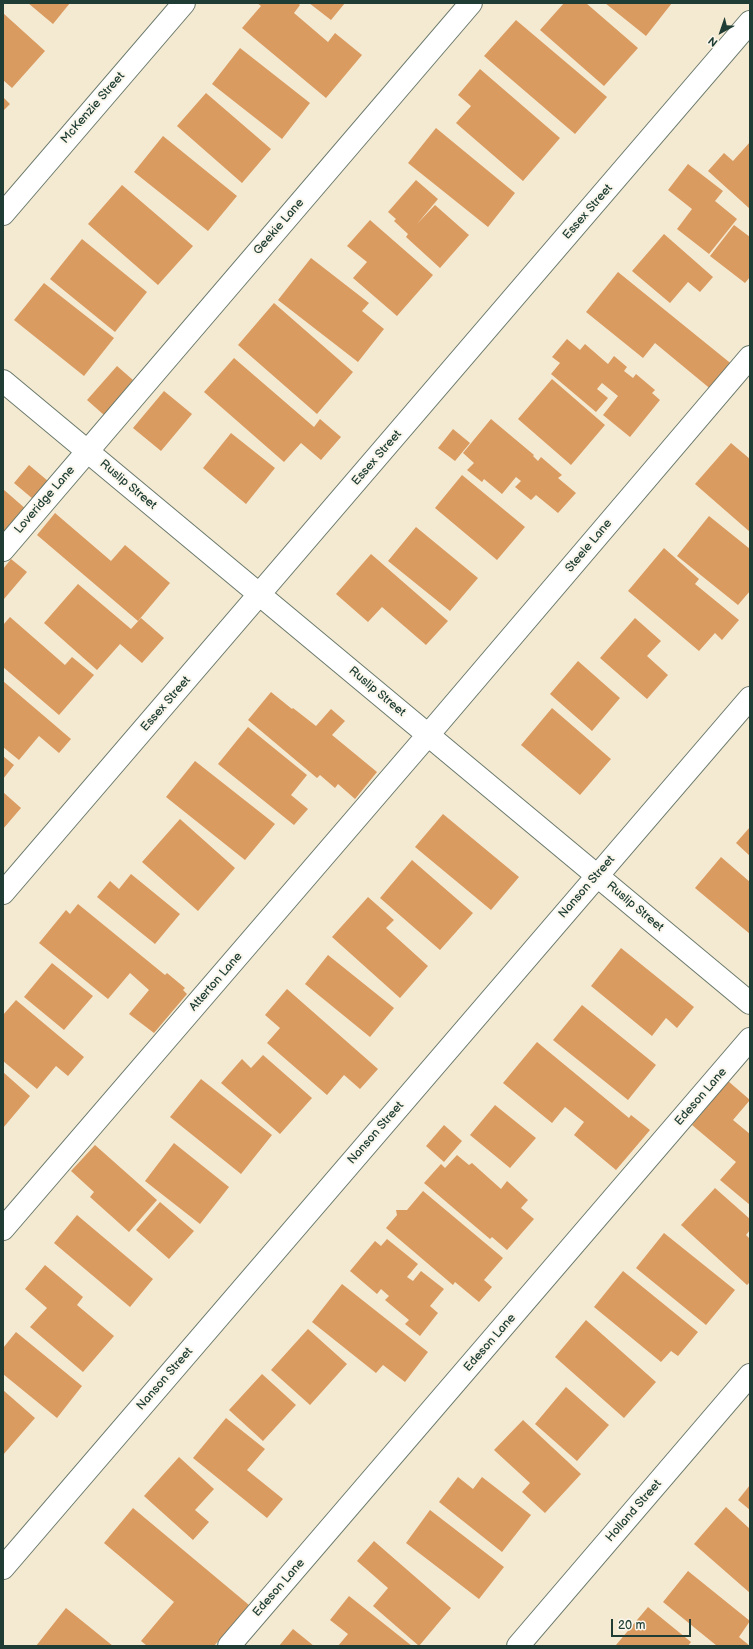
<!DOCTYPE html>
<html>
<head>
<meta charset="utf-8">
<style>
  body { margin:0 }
  #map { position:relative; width:753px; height:1649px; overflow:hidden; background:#f4e9d1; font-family:"Balsamiq Sans",sans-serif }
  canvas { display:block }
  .frame { position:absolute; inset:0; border:4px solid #1f3d34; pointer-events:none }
  .north { position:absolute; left:701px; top:12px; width:40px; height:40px; -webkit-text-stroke:3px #fbf7ec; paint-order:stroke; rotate:220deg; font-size:11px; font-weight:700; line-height:16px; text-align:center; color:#1f3d34 }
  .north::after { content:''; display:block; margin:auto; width:14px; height:18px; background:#1f3d34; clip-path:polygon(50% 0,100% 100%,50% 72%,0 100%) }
  .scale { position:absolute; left:611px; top:1619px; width:80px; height:18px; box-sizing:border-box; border:2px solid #1f3d34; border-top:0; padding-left:5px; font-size:12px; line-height:14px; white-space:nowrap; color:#1f3d34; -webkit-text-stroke:3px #fbf7ec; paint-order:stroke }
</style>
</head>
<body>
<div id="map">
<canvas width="753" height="1649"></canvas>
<div class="frame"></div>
<div class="north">N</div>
<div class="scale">20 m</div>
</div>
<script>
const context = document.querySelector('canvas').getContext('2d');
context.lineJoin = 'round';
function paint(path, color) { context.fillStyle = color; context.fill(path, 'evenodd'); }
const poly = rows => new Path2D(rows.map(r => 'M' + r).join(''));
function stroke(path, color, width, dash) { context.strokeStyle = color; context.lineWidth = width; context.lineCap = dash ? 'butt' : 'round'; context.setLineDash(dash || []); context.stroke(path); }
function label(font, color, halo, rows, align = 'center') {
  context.font = font + ' "Balsamiq Sans",sans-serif'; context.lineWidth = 4; context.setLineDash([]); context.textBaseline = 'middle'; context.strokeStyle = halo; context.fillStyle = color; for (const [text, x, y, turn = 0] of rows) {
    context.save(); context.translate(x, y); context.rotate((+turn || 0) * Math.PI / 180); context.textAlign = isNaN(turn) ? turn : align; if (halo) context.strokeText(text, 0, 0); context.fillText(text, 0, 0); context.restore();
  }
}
const building = poly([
  [28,3,70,3,53,24],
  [257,3,298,3,300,5,294,13,328,42,335,33,362,55,326,98,242,28,261,6],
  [309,3,345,3,331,20],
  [564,3,586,3,638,48,604,86,540,30],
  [605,3,672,3,646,36],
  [3,13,45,51,12,88,3,80],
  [516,20,607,97,575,134,484,56],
  [240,48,310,103,282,139,212,84],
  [480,69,560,138,523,181,456,123,471,106,458,95],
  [206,93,271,149,242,183,177,126],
  [3,97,10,104,3,111],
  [436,128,515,193,488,227,408,163],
  [163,136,237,196,208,231,134,172],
  [750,142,750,209,708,171,724,153,733,161],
  [688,164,723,191,715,201,737,219,709,254,677,229,692,209,668,190],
  [416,180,438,199,417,224,435,205,469,235,440,268,406,237,408,234,394,221,396,219,388,212],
  [122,185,193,246,158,285,88,224],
  [370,220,433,275,397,316,353,278,367,262,347,246],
  [734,225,750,237,750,277,745,283,710,256],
  [664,234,713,277,700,292,688,282,670,303,632,271],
  [82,239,147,292,115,332,50,279],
  [311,258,369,303,362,311,384,329,358,362,278,300],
  [618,272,734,366,713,391,655,343,643,358,586,312],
  [44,283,114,338,84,376,14,320],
  [274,303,353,372,317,414,238,345],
  [567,339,580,350,585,344,608,364,614,356,627,367,624,371,633,378,636,374,655,390,652,393,660,400,630,437,603,415,618,396,602,383,597,389,608,398,596,412,551,374,560,363,552,357],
  [234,358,314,427,320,419,341,437,321,460,301,443,284,462,204,392],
  [117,366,133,380,104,415,87,400],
  [552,379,605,425,571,465,518,419],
  [164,391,192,414,161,451,133,428],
  [491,419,534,455,533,456,538,461,541,457,562,475,558,478,576,493,558,513,536,495,531,500,515,487,521,481,516,477,502,494,484,479,482,482,467,470,474,463,463,453],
  [453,429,470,443,455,461,438,448],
  [231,433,275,468,246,504,203,468],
  [731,443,750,459,750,532,695,484],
  [29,465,48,481,33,499,14,483],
  [462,475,525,527,497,560,435,508],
  [3,489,27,510,3,537],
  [55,513,111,561,125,545,170,583,138,621,37,535],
  [709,516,750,549,750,591,738,605,677,556],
  [416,527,478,578,450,611,388,561],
  [664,548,699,579,695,584,739,620,722,640,715,633,699,651,628,591],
  [371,554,448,621,426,645,382,607,368,622,336,594],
  [11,559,27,572,4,599,3,569],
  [78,584,131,629,141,618,164,638,142,663,120,644,97,670,44,623],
  [10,617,65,665,72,657,94,675,59,715,3,667,3,625],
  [635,618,661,641,647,656,668,675,647,699,600,658],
  [578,661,620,698,592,731,550,694],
  [3,681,71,739,59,753,39,736,19,760,3,747],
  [271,692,292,709,293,708,316,726,331,709,345,721,332,735,377,772,355,799,338,784,335,788,320,775,317,778,248,720],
  [552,708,611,759,580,795,521,745],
  [248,727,307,775,291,795,308,809,294,825,218,764],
  [3,756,14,765,3,779],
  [195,761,275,824,245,860,166,797],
  [3,792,21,808,3,829],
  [443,814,519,877,491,910,415,847],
  [180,819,235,868,198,911,142,862],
  [750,827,750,856,736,843],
  [721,857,750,882,750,934,695,888],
  [412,860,473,913,440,950,380,898],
  [131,874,180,914,155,944,97,897,110,881,119,889],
  [368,897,394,920,386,928,428,966,400,998,332,937],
  [78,904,165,975,167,973,185,988,183,990,187,994,154,1033,129,1014,149,990,130,973,108,999,39,943,66,910,70,914],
  [621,948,694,1007,677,1028,666,1018,652,1036,591,986],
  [328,955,394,1008,370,1037,305,984],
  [52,963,93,996,64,1030,24,997],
  [287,989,378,1069,360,1089,344,1075,327,1095,267,1043,280,1028,265,1015],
  [16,1000,84,1057,68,1076,56,1066,37,1089,3,1061,3,1015],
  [582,1005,656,1065,628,1100,553,1040],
  [537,1042,629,1118,631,1115,650,1130,616,1170,574,1135,584,1122,565,1107,552,1123,503,1083],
  [263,1055,312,1098,280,1134,221,1083,242,1059,251,1068],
  [3,1072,30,1096,3,1128],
  [201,1079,272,1135,241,1174,170,1117],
  [728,1081,750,1100,733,1120,750,1134,750,1205,720,1180,736,1162,692,1125],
  [495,1105,536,1138,510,1168,470,1135],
  [444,1125,462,1141,444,1162,426,1146],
  [174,1143,229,1187,200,1224,145,1181],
  [95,1145,157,1200,129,1232,90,1197,94,1192,71,1171],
  [457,1155,469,1165,472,1163,501,1189,507,1181,528,1200,521,1208,534,1219,507,1250,492,1237,490,1239,424,1183,441,1164,445,1168],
  [715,1188,750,1219,750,1230,746,1235,750,1239,750,1282,747,1285,681,1225],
  [423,1191,503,1258,484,1280,492,1287,479,1302,455,1282,453,1285,386,1228,397,1215,396,1210,407,1210],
  [160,1202,194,1231,169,1259,136,1230],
  [77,1215,153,1279,130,1307,54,1243],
  [664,1233,735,1290,706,1325,636,1268],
  [387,1239,418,1264,407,1277,413,1281,421,1271,444,1289,430,1306,438,1313,420,1336,405,1324,409,1320,385,1300,389,1296,381,1289,377,1294,350,1271,375,1241,381,1246],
  [45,1265,83,1297,77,1305,114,1336,83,1372,30,1327,47,1308,25,1289],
  [623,1271,698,1332,678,1356,671,1351,661,1362,594,1307],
  [342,1284,428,1352,405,1382,383,1365,376,1373,312,1322],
  [586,1320,656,1382,624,1418,555,1357],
  [308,1329,347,1364,310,1405,271,1370],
  [16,1332,82,1386,57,1418,3,1374,3,1348],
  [262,1374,296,1405,263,1441,229,1410],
  [566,1387,609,1425,577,1461,535,1424],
  [3,1390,35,1418,3,1455],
  [226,1418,265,1449,247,1470,283,1499,267,1518,193,1458],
  [523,1420,581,1474,545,1513,522,1492,530,1483,494,1450],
  [179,1457,214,1489,195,1510,209,1522,193,1540,144,1496],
  [458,1477,473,1489,482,1477,531,1515,502,1552,439,1502],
  [750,1485,750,1510,738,1500],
  [726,1507,750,1529,750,1593,694,1544],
  [133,1508,249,1605,214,1646,147,1646,141,1641,174,1602,104,1543],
  [430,1510,504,1567,479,1599,406,1543],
  [374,1541,451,1608,419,1646,373,1606,388,1588,357,1561],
  [688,1571,750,1621,739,1637,750,1646,717,1646,663,1602],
  [349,1596,412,1646,338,1646,348,1634,330,1620],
  [648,1607,691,1642,688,1646,616,1645],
  [66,1608,113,1646,36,1646],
  [293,1629,314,1646,279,1646]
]);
const minor = poly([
  [3,214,184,3],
  [3,381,750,1003],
  [3,550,471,3],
  [3,893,750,22],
  [3,1229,440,721,750,357],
  [3,1568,750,698],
  [229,1646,750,1039],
  [518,1646,750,1375]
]);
const streetNames = [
  ["McKenzie Street",93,108,-49],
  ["Essex Street",588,212,-49],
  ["Geekie Lane",279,227,-49],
  ["Essex Street",377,458,-49],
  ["Ruslip Street",128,485,40],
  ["Loveridge Lane",45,500,-49],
  ["Steele Lane",589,546,-50],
  ["Ruslip Street",377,692,40],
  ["Essex Street",166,704,-49],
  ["Nanson Street",587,887,-49],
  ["Ruslip Street",635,907,40],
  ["Atterton Lane",216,982,-49],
  ["Edeson Lane",701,1097,-49],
  ["Nanson Street",376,1133,-49],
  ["Edeson Lane",490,1343,-49],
  ["Nanson Street",165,1379,-49],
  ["Holland Street",634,1511,-49],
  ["Edeson Lane",279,1588,-49]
];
paint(building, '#da9b60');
stroke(minor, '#6a796b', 24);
stroke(minor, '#fff', 22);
label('12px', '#1f3d34', '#fbf7ec', streetNames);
</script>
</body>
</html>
